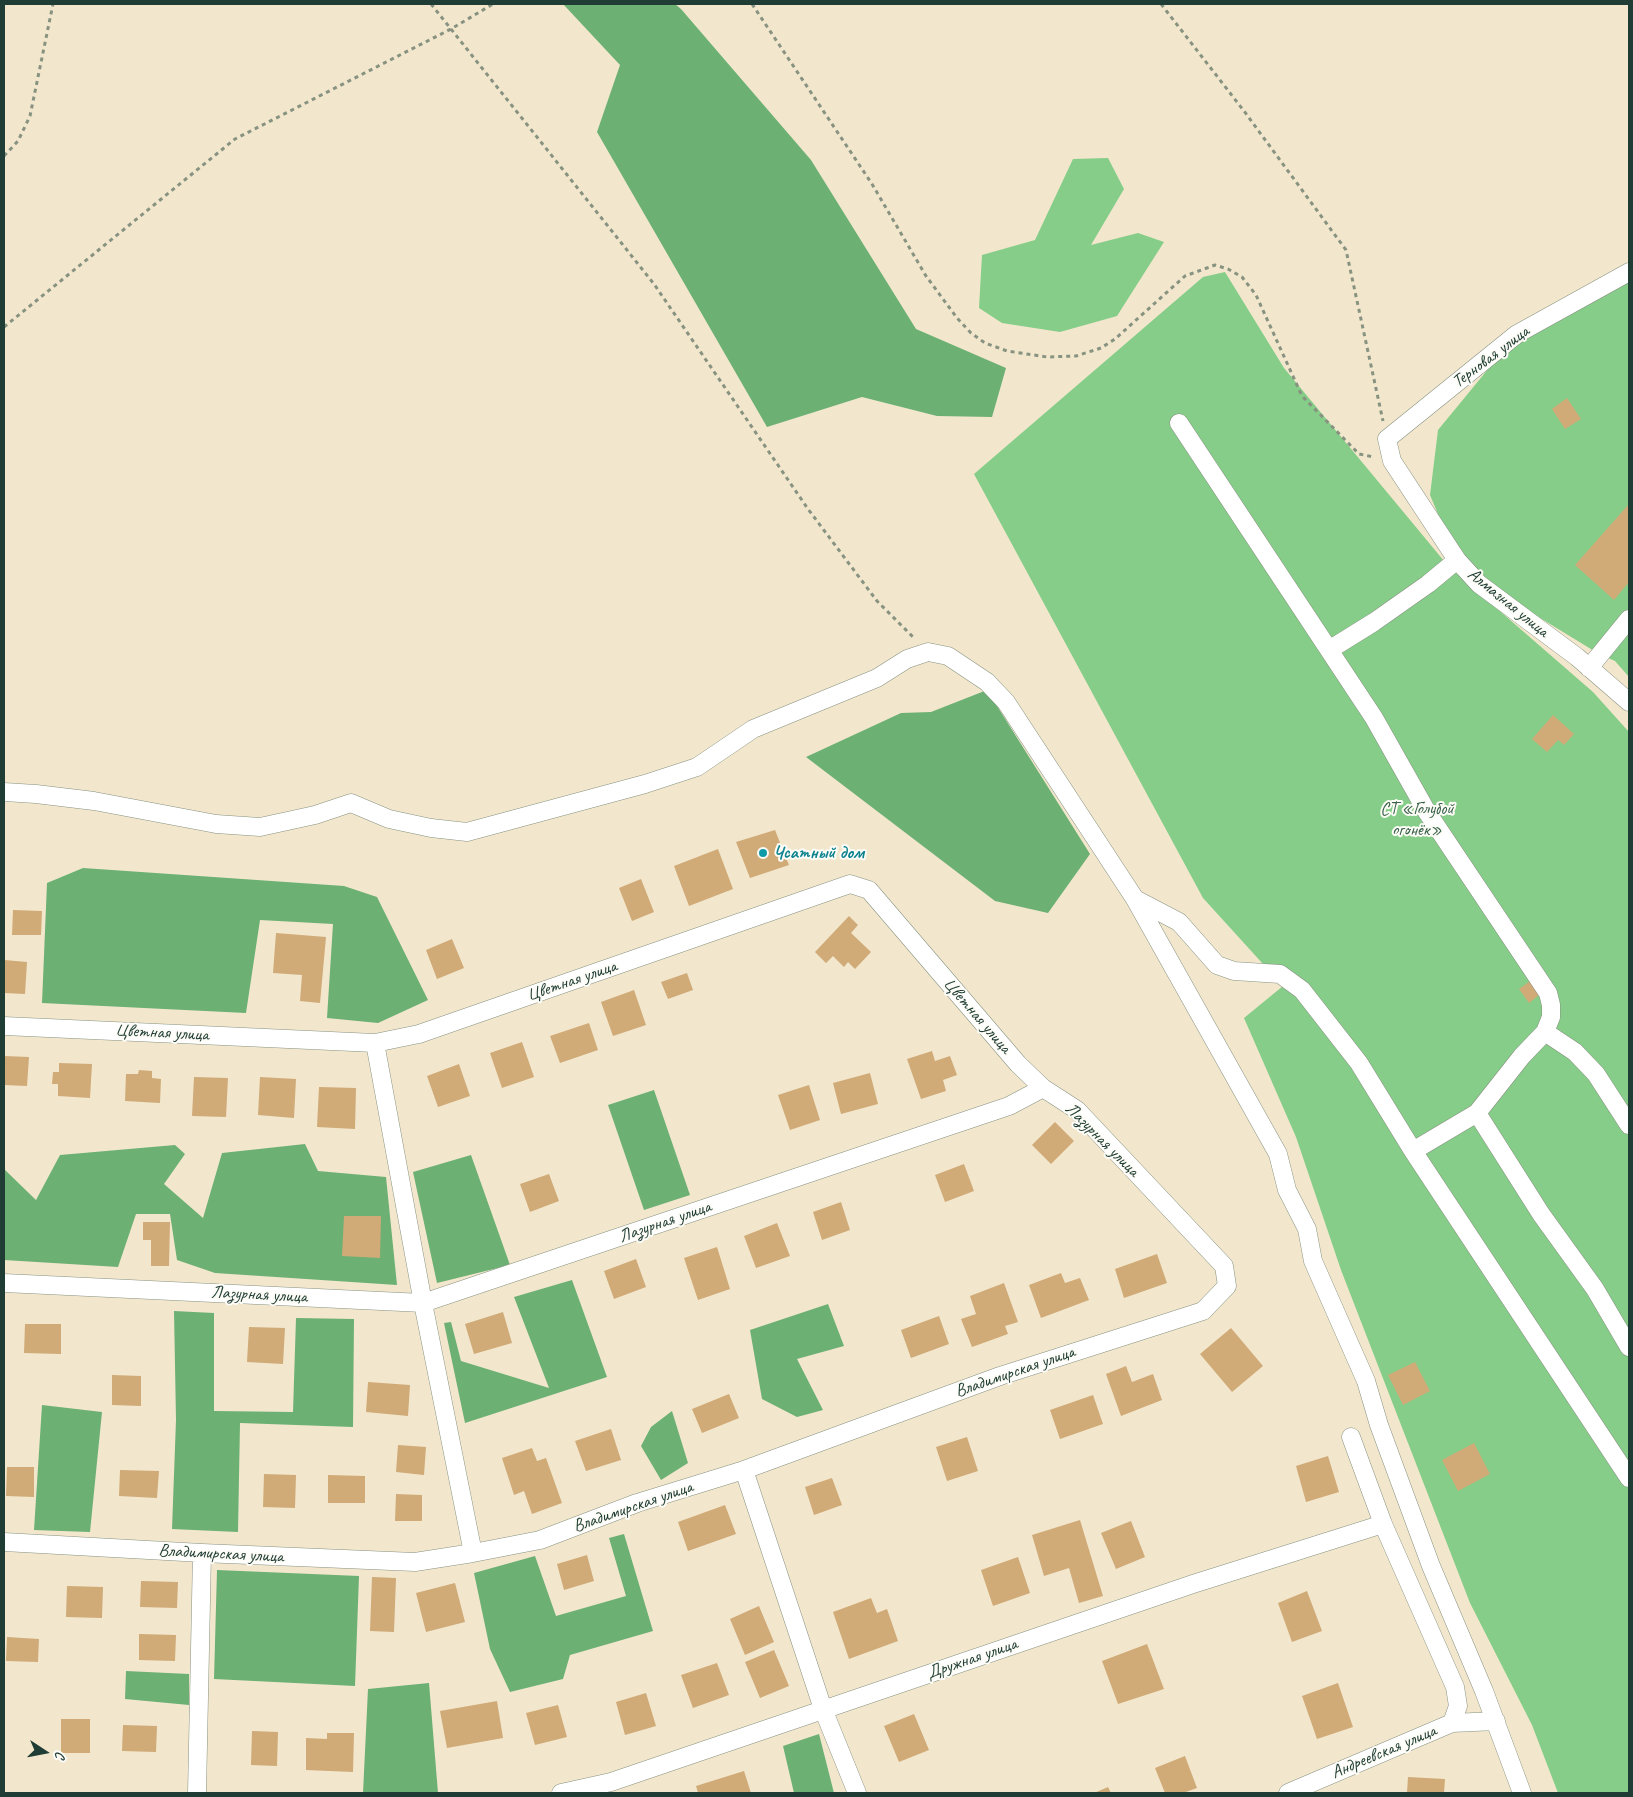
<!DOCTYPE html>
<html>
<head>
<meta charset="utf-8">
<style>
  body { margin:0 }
  #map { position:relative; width:1633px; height:1797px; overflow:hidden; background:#f2e7cd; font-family:Caveat,sans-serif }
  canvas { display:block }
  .frame { position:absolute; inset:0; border:5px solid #1f3d34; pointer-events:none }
  .north { position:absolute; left:20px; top:1727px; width:50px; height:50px; -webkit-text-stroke:4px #fdfcf7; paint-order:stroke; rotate:101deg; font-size:14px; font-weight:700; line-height:20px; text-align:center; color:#1f3d34 }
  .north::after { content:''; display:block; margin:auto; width:18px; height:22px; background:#1f3d34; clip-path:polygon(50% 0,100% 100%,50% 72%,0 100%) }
</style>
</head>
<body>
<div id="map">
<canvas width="1633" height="1797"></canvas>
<div class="frame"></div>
<div class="north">С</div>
</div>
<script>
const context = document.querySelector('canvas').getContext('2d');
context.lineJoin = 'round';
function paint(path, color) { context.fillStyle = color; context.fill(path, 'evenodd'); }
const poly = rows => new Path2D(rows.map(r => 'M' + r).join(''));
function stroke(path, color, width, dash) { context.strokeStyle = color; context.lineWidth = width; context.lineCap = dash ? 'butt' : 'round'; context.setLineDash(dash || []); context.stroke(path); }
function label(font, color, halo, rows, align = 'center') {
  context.font = font + ' Caveat,sans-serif'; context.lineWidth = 4; context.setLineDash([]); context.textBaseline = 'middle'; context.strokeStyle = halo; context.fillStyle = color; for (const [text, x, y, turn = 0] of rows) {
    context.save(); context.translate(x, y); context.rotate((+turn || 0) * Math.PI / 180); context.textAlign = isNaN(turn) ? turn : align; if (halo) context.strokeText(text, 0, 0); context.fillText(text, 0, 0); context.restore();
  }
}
const green = poly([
  [1108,158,1124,189,1091,245,1138,233,1164,242,1117,316,1060,332,1002,323,979,308,982,255,1035,240,1073,159],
  [1225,272,1284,368,1449,567,1593,692,1629,732,1629,1793,1558,1793,1532,1725,1470,1603,1341,1270,1296,1137,1244,1018,1283,986,1203,898,974,474,1203,277],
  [1629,273,1629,677,1615,661,1599,654,1506,597,1471,566,1446,533,1430,495,1438,430,1517,334]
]);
const forest = poly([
  [563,4,675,4,681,9,811,160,916,329,1006,368,992,417,937,416,862,397,767,427,597,132,620,65],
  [987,690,1090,854,1048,913,995,901,806,757,901,713,931,712],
  [83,868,344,886,377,897,428,1000,378,1023,327,1018,333,924,260,920,246,1013,42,1003,47,883],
  [654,1090,690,1195,644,1210,608,1105],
  [305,1144,318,1171,386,1177,397,1285,215,1273,177,1260,170,1214,136,1214,118,1267,4,1260,4,1169,36,1200,60,1155,175,1145,185,1154,164,1184,203,1218,222,1153],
  [471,1155,510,1265,437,1283,413,1172],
  [572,1280,607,1377,465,1423,444,1323,451,1322,461,1361,549,1388,514,1297],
  [828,1304,844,1346,797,1359,823,1410,797,1417,762,1399,750,1330],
  [174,1311,214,1313,214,1411,293,1412,296,1318,354,1319,353,1427,240,1423,238,1532,172,1529,176,1420],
  [42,1405,102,1412,90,1532,34,1530],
  [672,1411,688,1463,661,1480,641,1446,651,1427],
  [624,1534,653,1631,570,1655,563,1679,510,1692,490,1649,474,1573,535,1556,556,1616,626,1596,609,1538],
  [217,1570,359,1576,355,1686,214,1679],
  [126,1671,189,1674,189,1705,125,1699],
  [429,1683,438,1793,363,1793,368,1689],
  [819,1734,834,1793,794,1793,783,1746]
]);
const building = poly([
  [1567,398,1581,419,1565,429,1552,409],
  [1629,504,1629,582,1614,600,1575,565],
  [1553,715,1574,734,1564,745,1558,740,1547,752,1532,739],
  [775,830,789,865,750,878,736,842],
  [718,849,733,889,689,906,674,866],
  [641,879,654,912,632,921,619,888],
  [13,910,42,911,41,935,12,935],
  [849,916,858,925,851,933,871,952,855,969,848,962,844,967,833,956,826,963,815,952],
  [276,933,326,937,320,1003,300,1001,302,975,273,973],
  [452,939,464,968,437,979,426,950],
  [4,960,27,962,25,994,4,993],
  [687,973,693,990,668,999,661,982],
  [1533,979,1543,992,1529,1003,1519,989],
  [634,990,646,1025,613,1036,601,1002],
  [589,1023,598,1050,560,1063,550,1036],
  [522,1042,534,1077,502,1088,490,1053],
  [932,1051,935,1061,950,1056,957,1075,943,1080,946,1091,921,1099,907,1059],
  [4,1056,29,1057,27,1086,4,1085],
  [59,1063,92,1064,90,1098,58,1096,58,1084,52,1084,53,1072,59,1072],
  [459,1064,470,1096,438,1107,427,1076],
  [139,1070,152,1071,152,1078,161,1079,160,1103,125,1101,126,1074,138,1074],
  [870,1073,878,1104,841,1114,833,1083],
  [194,1077,228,1078,226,1117,192,1116],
  [260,1077,296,1079,294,1118,258,1115],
  [809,1085,820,1120,790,1130,778,1095],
  [319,1087,356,1088,355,1129,317,1127],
  [1055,1122,1074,1141,1051,1164,1032,1145],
  [964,1164,974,1191,945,1202,935,1175],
  [549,1174,559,1201,530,1212,520,1184],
  [841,1202,850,1230,822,1240,813,1212],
  [344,1216,381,1216,380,1258,342,1256],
  [143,1222,170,1222,169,1266,151,1266,151,1240,143,1240],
  [777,1223,790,1256,756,1268,744,1236],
  [717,1247,730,1289,698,1300,684,1258],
  [1157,1254,1167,1283,1124,1298,1115,1269],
  [636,1259,646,1287,614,1299,604,1271],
  [1061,1273,1065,1283,1080,1278,1089,1300,1041,1318,1029,1285],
  [1004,1283,1018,1322,1005,1326,1008,1334,972,1347,961,1319,976,1314,970,1296],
  [503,1312,512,1343,474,1354,465,1324],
  [939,1316,949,1344,911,1358,901,1330],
  [25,1324,61,1324,61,1354,24,1353],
  [249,1327,285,1328,283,1364,247,1362],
  [1231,1328,1263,1366,1232,1392,1200,1354],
  [1415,1362,1430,1391,1403,1405,1388,1375],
  [1126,1366,1132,1382,1153,1374,1162,1400,1121,1416,1106,1374],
  [112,1375,141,1376,141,1406,112,1405],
  [368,1382,410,1385,408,1416,366,1412],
  [729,1394,739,1418,702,1433,692,1409],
  [1093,1395,1103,1424,1060,1439,1050,1410],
  [611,1429,621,1460,586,1471,575,1441],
  [967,1437,978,1471,947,1481,936,1447],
  [1474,1443,1490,1474,1458,1491,1442,1460],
  [398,1445,426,1447,424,1475,396,1472],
  [532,1448,537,1461,546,1458,562,1503,532,1514,524,1491,514,1495,502,1458],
  [1328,1456,1339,1492,1306,1502,1296,1466],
  [7,1467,34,1467,34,1497,6,1496],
  [120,1470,159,1471,157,1498,119,1496],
  [264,1474,296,1475,295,1508,263,1507],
  [328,1475,365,1476,365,1503,328,1503],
  [832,1478,842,1505,814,1515,805,1487],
  [396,1494,422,1495,422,1521,395,1521],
  [725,1505,736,1534,688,1551,678,1522],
  [1080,1520,1103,1596,1079,1603,1069,1568,1044,1576,1032,1535],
  [1131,1521,1145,1557,1116,1569,1101,1533],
  [587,1555,594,1581,564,1590,557,1564],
  [1018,1557,1030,1593,993,1606,981,1570],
  [372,1577,396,1578,394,1632,370,1631],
  [141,1581,178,1582,177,1608,140,1607],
  [455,1583,465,1622,426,1632,416,1593],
  [67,1586,103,1587,102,1618,66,1617],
  [1307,1591,1322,1631,1292,1642,1278,1603],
  [871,1598,877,1613,887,1609,898,1641,849,1659,833,1612],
  [759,1606,774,1642,745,1655,730,1619],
  [139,1634,176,1635,175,1661,139,1660],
  [7,1637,39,1639,38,1662,6,1661],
  [1147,1644,1164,1689,1118,1704,1102,1661],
  [774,1650,789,1686,760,1698,745,1662],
  [717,1663,729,1695,693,1708,681,1675],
  [1338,1683,1353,1727,1317,1739,1302,1696],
  [646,1693,656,1726,625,1735,616,1702],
  [497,1701,503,1738,447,1748,440,1711],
  [558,1705,567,1737,535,1745,526,1713],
  [914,1714,929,1750,899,1762,884,1726],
  [61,1719,90,1719,90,1753,61,1753],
  [123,1725,157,1726,156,1752,122,1751],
  [252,1731,278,1732,277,1766,251,1765],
  [327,1733,354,1733,353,1772,306,1770,306,1738,327,1739],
  [1185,1756,1197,1788,1183,1793,1165,1793,1155,1768],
  [744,1771,751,1793,698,1793,696,1786],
  [1408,1777,1445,1779,1444,1793,1407,1793],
  [1108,1787,1111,1793,1094,1793]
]);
const path = poly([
  [431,4,654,284,808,509,877,601,915,639],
  [752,4,872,184,926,276,957,318,971,333,985,343,1007,351,1047,357,1076,356,1101,348,1115,339,1185,276,1215,265,1228,269,1242,277,1256,295,1302,396,1359,454,1374,457],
  [1161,4,1244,111,1346,250,1383,421],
  [4,156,18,141,30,116,53,4],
  [4,327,235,139,451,29,493,4]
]);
const minor = poly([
  [1629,272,1517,334,1387,439,1392,461,1457,560,1479,584,1577,657,1629,702],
  [1179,423,1374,718,1427,812,1548,993,1551,1005,1551,1017,1545,1032,1522,1056,1477,1113,1413,1151],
  [1329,650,1374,622,1428,584,1457,560],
  [1589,668,1629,619],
  [4,792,36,794,94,801,216,824,260,827,315,815,351,803,389,819,431,828,467,832,645,784,697,767,753,729,877,678,907,659,928,652,948,656,987,682,1006,702,1135,899,1179,922,1217,965,1234,971,1280,974,1302,990,1359,1063,1413,1151,1629,1478],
  [1135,899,1278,1154,1287,1190,1307,1229,1313,1261,1366,1381,1379,1425,1431,1566,1484,1691,1522,1793],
  [4,1026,375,1043,419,1034,850,884,869,890,1018,1064,1043,1088],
  [1545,1032,1575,1052,1596,1074,1629,1125],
  [375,1043,423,1303,473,1553],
  [1477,1113,1541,1214,1595,1289,1629,1347],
  [4,1283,423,1303,1009,1106,1043,1088,1077,1110,1224,1266,1227,1286,1203,1311,1000,1376,744,1470,637,1503,540,1540,473,1553,415,1562,202,1553,4,1542],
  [1351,1437,1383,1524,1455,1687,1458,1706,1452,1723],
  [744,1470,823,1709,857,1793],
  [197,1793,202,1553],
  [561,1793,611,1782,1193,1584,1383,1524],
  [1288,1793,1452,1723,1496,1721]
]);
const markers = [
  [763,853,5,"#0f9aa8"]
];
const streetNames = [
  ["Терновая улица",1491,357,-37],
  ["Алмазная улица",1508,603,39],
  ["Цветная улица",572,981,-19],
  ["Цветная улица",977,1016,49],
  ["Цветная улица",162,1033,3],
  ["Лазурная улица",1102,1140,45],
  ["Лазурная улица",665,1222,-19],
  ["Лазурная улица",259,1295,3],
  ["Владимирская улица",1015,1372,-19],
  ["Владимирская улица",633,1507,-19],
  ["Владимирская улица",221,1554,3],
  ["Дружная улица",972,1659,-19],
  ["Андреевская улица",1384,1752,-23]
];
const parkNames = [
  ["СТ «Голубой",1417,809],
  ["огонёк»",1417,830]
];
const cultureNames = [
  ["Чсатный дом",773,853]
];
paint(green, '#85cd88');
paint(forest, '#6cb074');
paint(building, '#d0aa77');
stroke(minor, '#889280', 19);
stroke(path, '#889280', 3, [4, 4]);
stroke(minor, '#fff', 18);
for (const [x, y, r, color] of markers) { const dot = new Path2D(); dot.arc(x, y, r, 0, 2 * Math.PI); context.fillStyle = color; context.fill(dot); stroke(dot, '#fdfcf7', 2); }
label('18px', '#1f3d34', '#fdfcf7', streetNames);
label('18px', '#386149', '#fdfcf7', parkNames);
label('bold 18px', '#0d838f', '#fdfcf7', cultureNames, 'left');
</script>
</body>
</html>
